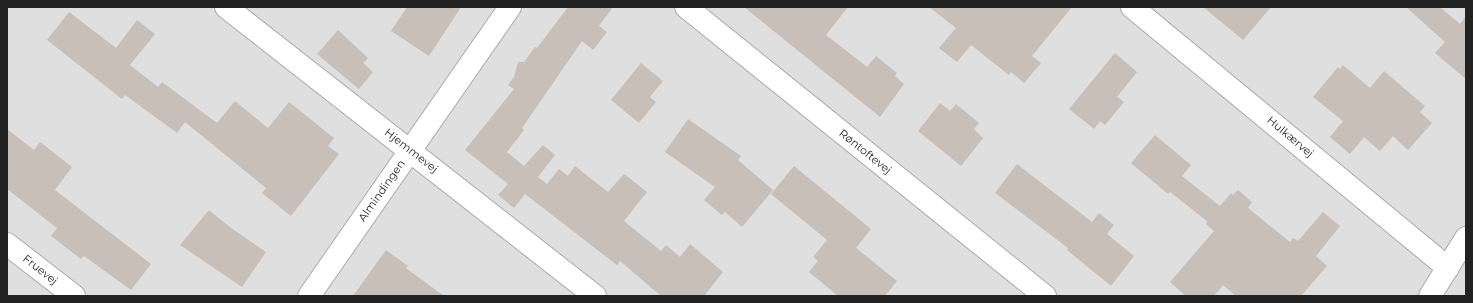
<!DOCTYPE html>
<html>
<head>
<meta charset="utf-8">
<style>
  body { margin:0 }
  #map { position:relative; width:1473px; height:303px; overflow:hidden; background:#f2efe9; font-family:Montserrat,sans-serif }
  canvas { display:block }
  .frame { position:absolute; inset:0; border:8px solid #222; pointer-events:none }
</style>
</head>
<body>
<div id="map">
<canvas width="1473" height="303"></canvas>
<div class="frame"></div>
</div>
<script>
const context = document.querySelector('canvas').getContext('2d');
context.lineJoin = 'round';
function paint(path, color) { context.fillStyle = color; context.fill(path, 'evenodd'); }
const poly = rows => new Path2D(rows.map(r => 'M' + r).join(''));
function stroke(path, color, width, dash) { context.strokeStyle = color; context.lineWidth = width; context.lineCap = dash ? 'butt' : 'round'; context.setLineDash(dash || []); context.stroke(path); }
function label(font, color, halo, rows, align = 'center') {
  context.font = font + ' Montserrat,sans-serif'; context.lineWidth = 3; context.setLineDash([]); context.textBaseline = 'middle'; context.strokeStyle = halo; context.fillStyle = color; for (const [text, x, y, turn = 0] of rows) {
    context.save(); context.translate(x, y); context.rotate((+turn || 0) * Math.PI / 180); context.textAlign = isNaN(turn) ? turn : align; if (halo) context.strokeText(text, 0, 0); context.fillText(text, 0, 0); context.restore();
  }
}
const residential = poly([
  [7,7,1466,7,1466,296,7,296]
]);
const building = poly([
  [407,7,461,7,429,56,391,31],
  [568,7,613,7,599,26,607,32,593,50,582,41,522,128,524,130,507,152,524,166,543,145,555,155,538,177,547,184,559,169,568,176,575,166,608,192,624,174,647,192,624,221,661,251,666,245,680,257,690,244,723,272,704,296,661,296,620,261,617,265,525,194,514,208,498,195,508,184,465,150,514,89,508,85,514,77,518,62,524,62,535,47,537,48],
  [744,7,848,7,826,35,867,67,876,56,897,73,895,76,904,84,880,117],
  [929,7,1072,7,1032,56,1041,63,1024,83,1011,72,1009,75,971,45,957,62,939,48,956,28],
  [1203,7,1271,7,1243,40],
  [1406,7,1440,7,1460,24,1466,16,1466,79,1435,53,1445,42],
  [69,12,116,48,137,20,155,34,130,65,158,87,162,82,217,123,235,101,268,128,289,102,334,138,328,146,339,154,291,216,262,193,266,188,185,122,177,133,125,95,122,99,47,40],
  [338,30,368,58,363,63,373,72,359,89,317,54],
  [1115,53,1137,72,1117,97,1124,102,1105,125,1100,121,1094,129,1069,109],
  [641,63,663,81,650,97,656,102,639,123,611,100],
  [1343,65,1370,88,1384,71,1425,106,1420,112,1432,123,1408,150,1393,136,1380,151,1364,137,1350,154,1330,137,1343,121,1313,97,1338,67,1340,69],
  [940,103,950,111,956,104,979,123,974,129,983,138,961,166,918,131],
  [688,119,741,156,738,160,773,190,742,227,725,212,722,215,704,200,715,187,665,152],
  [7,129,34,150,40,142,72,167,55,190,151,264,131,290,84,256,81,259,51,236,57,228,7,189],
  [1155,135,1191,165,1182,176,1220,206,1231,193,1233,195,1238,190,1252,202,1248,208,1290,242,1293,238,1298,241,1323,212,1340,226,1316,256,1327,266,1301,296,1236,296,1223,285,1214,296,1186,296,1170,282,1214,231,1206,224,1207,221,1170,192,1168,194,1131,163],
  [1017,164,1092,222,1099,213,1114,225,1107,234,1134,256,1111,286,1067,250,1068,248,995,193],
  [794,166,871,229,856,248,897,281,885,296,838,296,809,272,818,261,813,257,827,240,771,194],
  [209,210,231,228,266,252,242,287,180,245],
  [386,250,408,266,406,268,444,296,353,296]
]);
const minor = poly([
  [226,7,595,296],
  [686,7,1045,296],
  [1132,7,1448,268],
  [7,244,74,296],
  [309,296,510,7],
  [1430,296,1466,238]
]);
const streetNames = [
  ["Hulkærvej",1290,137,40],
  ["Hjemmevej",411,151,38],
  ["Røntoftevej",865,152,39],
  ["Almindingen",382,191,-55],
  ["Fruevej",40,270,38]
];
paint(residential, '#e0dfdf');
paint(building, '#c7bfb8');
stroke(minor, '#a9a9a9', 24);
stroke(minor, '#fff', 22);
label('11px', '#222', '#fff', streetNames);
</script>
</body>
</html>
